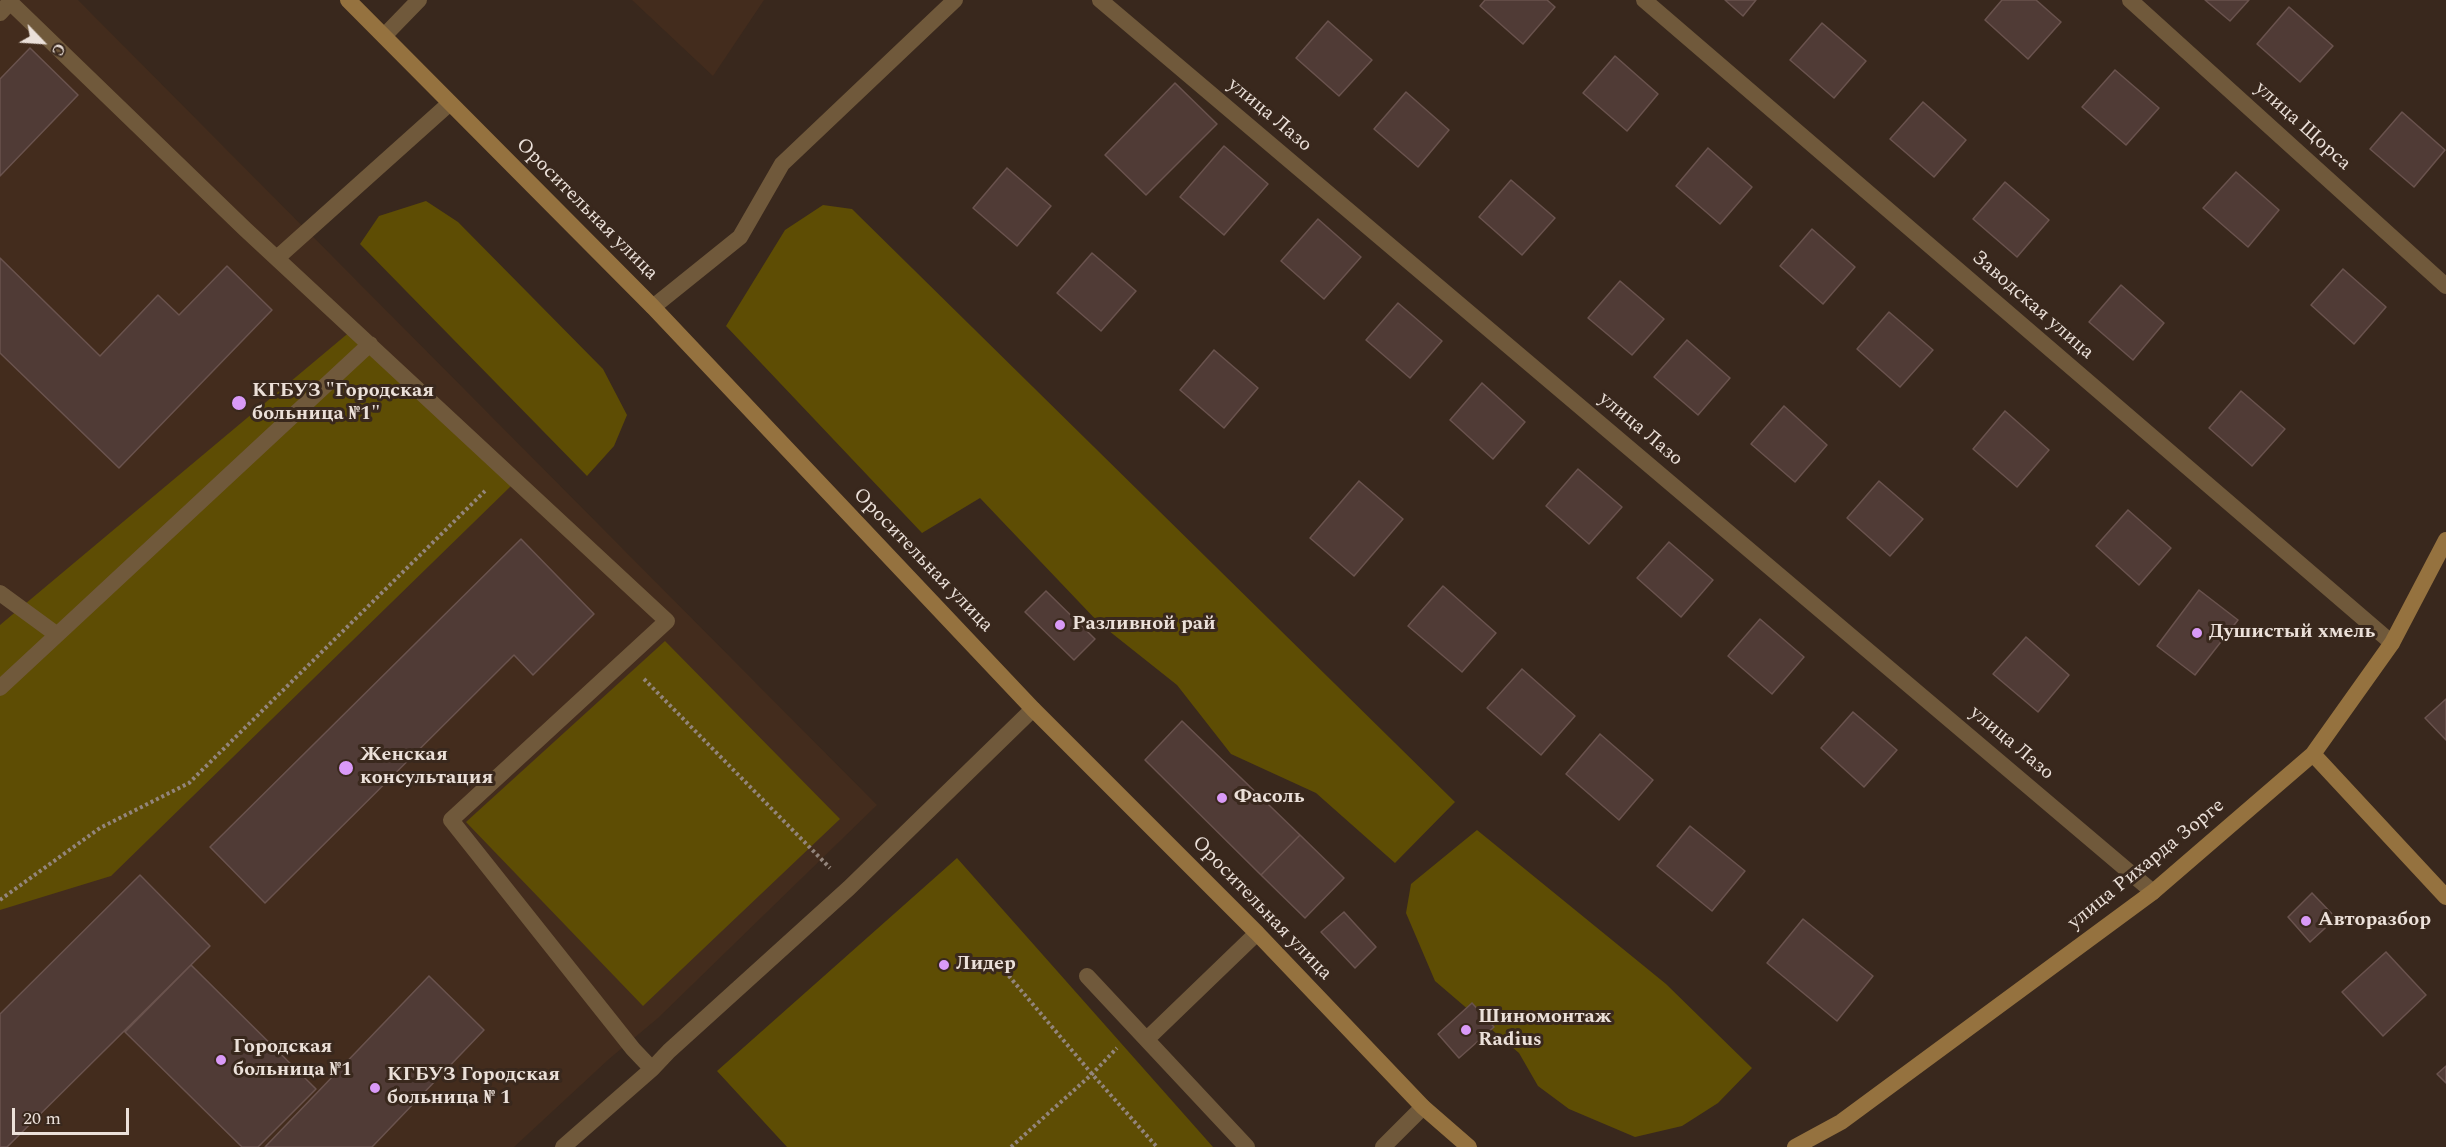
<!DOCTYPE html>
<html>
<head>
<meta charset="utf-8">
<style>
  body { margin:0 }
  #map { position:relative; width:2446px; height:1147px; overflow:hidden; background:#39281d; font-family:Spectral,serif }
  canvas { display:block }
  .north { position:absolute; left:12px; top:12px; width:60px; height:60px; -webkit-text-stroke:4px #39281d; paint-order:stroke; rotate:115deg; font-size:16px; font-weight:700; line-height:24px; text-align:center; color:#ebe0d9 }
  .north::after { content:''; display:block; margin:auto; width:21px; height:27px; background:#ebe0d9; clip-path:polygon(50% 0,100% 100%,50% 72%,0 100%) }
  .scale { position:absolute; left:12px; top:1108px; width:117px; height:27px; box-sizing:border-box; border:3px solid #ebe0d9; border-top:0; padding-left:8px; font-size:18px; line-height:21px; white-space:nowrap; color:#ebe0d9; -webkit-text-stroke:4px #39281d; paint-order:stroke }
</style>
</head>
<body>
<div id="map">
<canvas width="2446" height="1147"></canvas>
<div class="north">С</div>
<div class="scale">20 m</div>
</div>
<script>
const context = document.querySelector('canvas').getContext('2d');
context.lineJoin = 'round';
function paint(path, color) { context.fillStyle = color; context.fill(path, 'evenodd'); }
const poly = rows => new Path2D(rows.map(r => 'M' + r).join(''));
function stroke(path, color, width, dash) { context.strokeStyle = color; context.lineWidth = width; context.lineCap = dash ? 'butt' : 'round'; context.setLineDash(dash || []); context.stroke(path); }
function label(font, color, halo, rows, align = 'center') {
  context.font = font + ' Spectral,serif'; context.lineWidth = 6; context.setLineDash([]); context.textBaseline = 'middle'; context.strokeStyle = halo; context.fillStyle = color; for (const [text, x, y, turn = 0] of rows) {
    context.save(); context.translate(x, y); context.rotate((+turn || 0) * Math.PI / 180); context.textAlign = isNaN(turn) ? turn : align; if (halo) context.strokeText(text, 0, 0); context.fillText(text, 0, 0); context.restore();
  }
}
const built = poly([
  [0,0,78,0,877,805,658,1018,609,1059,514,1147,0,1147],
  [632,0,764,0,713,76]
]);
const green = poly([
  [426,201,458,222,603,369,627,415,614,446,587,476,360,244,379,216],
  [823,205,852,209,1455,802,1395,863,1316,793,1231,754,1177,685,1099,623,980,498,922,533,726,326,785,230],
  [358,325,512,485,111,876,0,910,0,625],
  [665,641,840,819,643,1006,466,822],
  [1477,830,1666,984,1752,1068,1718,1103,1682,1126,1635,1137,1569,1109,1538,1086,1519,1053,1435,981,1406,913,1411,884],
  [957,858,1213,1147,787,1147,717,1071]
]);
const building = poly([
  [1485,0,1547,0,1555,7,1523,44,1480,6,1485,0],
  [1725,0,1756,0,1743,16,1725,0],
  [2002,0,2036,0,2061,22,2028,59,1985,20,2002,0],
  [2205,0,2249,0,2230,21,2205,0],
  [2289,7,2333,46,2300,82,2257,44,2289,7],
  [1328,21,1372,60,1339,96,1296,58,1328,21],
  [1822,23,1866,61,1834,98,1790,60,1822,23],
  [30,48,78,95,0,176,0,79,30,48],
  [1615,56,1658,94,1627,131,1583,93,1615,56],
  [2115,70,2159,108,2126,145,2082,107,2115,70],
  [1175,83,1217,124,1146,195,1105,155,1175,83],
  [1406,92,1449,130,1418,167,1374,129,1406,92],
  [1923,102,1966,140,1934,177,1890,139,1923,102],
  [2402,112,2445,150,2414,187,2370,149,2402,112],
  [1224,146,1268,184,1224,235,1180,197,1224,146],
  [1708,148,1752,187,1720,224,1676,186,1708,148],
  [1007,168,1051,206,1017,246,973,208,1007,168],
  [2236,172,2279,210,2248,247,2203,208,2236,172],
  [1511,180,1555,218,1522,255,1479,217,1511,180],
  [2005,182,2049,220,2017,257,1973,219,2005,182],
  [1318,219,1361,257,1324,299,1281,261,1318,219],
  [1812,229,1855,267,1823,304,1780,266,1812,229],
  [1092,253,1136,291,1101,331,1057,293,1092,253],
  [0,258,100,356,158,295,179,315,227,266,272,310,119,468,0,353,0,258],
  [2343,269,2386,307,2354,344,2311,305,2343,269],
  [1620,281,1664,319,1632,355,1588,318,1620,281],
  [2121,285,2164,323,2133,360,2089,322,2121,285],
  [1398,303,1442,341,1410,378,1366,340,1398,303],
  [1889,312,1933,350,1900,387,1857,349,1889,312],
  [1687,340,1730,378,1698,415,1654,377,1687,340],
  [1214,350,1258,388,1224,428,1180,390,1214,350],
  [1482,383,1525,422,1493,459,1450,420,1482,383],
  [2241,391,2285,429,2252,466,2209,428,2241,391],
  [1784,406,1827,445,1795,482,1751,444,1784,406],
  [2005,411,2049,450,2017,487,1973,449,2005,411],
  [1578,469,1622,507,1589,544,1546,506,1578,469],
  [1359,481,1403,519,1354,576,1310,538,1359,481],
  [1879,481,1923,519,1890,556,1847,518,1879,481],
  [2128,510,2171,548,2139,585,2096,546,2128,510],
  [521,539,594,614,533,675,514,655,265,903,210,847,521,539],
  [1669,542,1713,580,1681,617,1637,578,1669,542],
  [1443,586,1496,633,1462,672,1408,626,1443,586],
  [2199,590,2238,620,2195,675,2157,646,2199,590],
  [1046,591,1095,639,1074,660,1025,612,1046,591],
  [1760,619,1804,657,1772,694,1728,656,1760,619],
  [2026,637,2069,675,2038,712,1993,674,2026,637],
  [1522,669,1575,716,1541,755,1487,708,1522,669],
  [2446,699,2446,740,2425,718,2446,699],
  [1853,712,1897,750,1864,787,1821,748,1853,712],
  [1182,721,1300,835,1261,875,1145,760,1182,721],
  [1600,734,1653,780,1619,820,1566,774,1600,734],
  [1690,826,1745,871,1712,911,1657,866,1690,826],
  [1300,835,1344,878,1305,918,1261,875,1300,835],
  [140,875,210,946,7,1147,0,1147,0,1014,140,875],
  [2312,893,2336,918,2310,942,2288,917,2312,893],
  [1344,912,1376,947,1355,968,1321,932,1344,912],
  [1803,919,1873,976,1837,1021,1767,963,1803,919],
  [2386,952,2426,995,2383,1036,2342,992,2386,952],
  [191,965,316,1089,258,1147,242,1147,125,1032,191,965],
  [429,976,484,1030,372,1147,265,1147,429,976],
  [1472,1003,1494,1027,1459,1058,1438,1034,1472,1003],
  [2446,1066,2446,1083,2437,1074,2446,1066]
]);
const path = poly([
  [644,679,830,868],
  [0,900,100,828,189,783,485,491],
  [997,962,1092,1074,1157,1147],
  [1011,1147,1092,1074,1117,1048]
]);
const service = poly([
  [0,13,10,2,245,229,667,621,451,820,633,1049,652,1069],
  [384,36,419,0],
  [277,258,450,103],
  [653,307,740,237,782,164,955,0],
  [0,593,56,634],
  [0,688,370,344],
  [1087,976,1247,1147],
  [1147,1039,1257,933],
  [563,1147,652,1069,669,1051,849,888,1033,709],
  [1383,1147,1423,1107]
]);
const minor = poly([
  [1100,0,2153,892],
  [1644,0,2392,643],
  [2130,0,2446,286]
]);
const secondary = poly([
  [348,0,653,307,1033,709,1257,933,1423,1107,1469,1147],
  [2313,754,2446,897],
  [1795,1147,1841,1122,2153,892,2313,754,2392,643,2446,540]
]);
const markers = [
  [239,403,8,"#d99af7"],
  [1060,625,6,"#d99af7"],
  [2197,633,6,"#d99af7"],
  [346,768,8,"#d99af7"],
  [1222,798,6,"#d99af7"],
  [2306,921,6,"#d99af7"],
  [944,965,6,"#d99af7"],
  [1466,1030,6,"#d99af7"],
  [221,1060,6,"#d99af7"],
  [375,1088,6,"#d99af7"]
];
const streetNames = [
  ["улица Лазо",1269,116,40],
  ["улица Щорса",2302,127,42],
  ["Оросительная улица",586,210,45],
  ["Заводская улица",2032,306,41],
  ["улица Лазо",1640,430,40],
  ["Оросительная улица",922,561,46],
  ["улица Лазо",2011,744,40],
  ["улица Рихарда Зорге",2147,865,-39],
  ["Оросительная улица",1261,909,46]
];
const poiNames = [
  ["КГБУЗ \"Городская",252,392],
  ["больница №1\"",252,415],
  ["Разливной рай",1072,625],
  ["Душистый хмель",2209,633],
  ["Женская",360,756],
  ["консультация",360,779],
  ["Фасоль",1234,798],
  ["Авторазбор",2318,921],
  ["Лидер",956,965],
  ["Шиномонтаж",1478,1018],
  ["Radius",1478,1041],
  ["Городская",233,1048],
  ["больница №1",233,1071],
  ["КГБУЗ Городская",387,1076],
  ["больница № 1",387,1099]
];
paint(built, '#432c1d');
paint(green, '#5e4d04');
paint(building, '#503b36');
stroke(building, '#6a534e', 1.5);
stroke(path, '#93857c', 4, [3, 3]);
stroke(service, '#70593b', 16);
stroke(minor, '#70593b', 16);
stroke(secondary, '#95723f', 16);
for (const [x, y, r, color] of markers) { const dot = new Path2D(); dot.arc(x, y, r, 0, 2 * Math.PI); context.fillStyle = color; context.fill(dot); stroke(dot, '#39281d', 2); }
label('20px', '#ebe0d9', '#39281d', streetNames);
label('bold 20px', '#ebe0d9', '#39281d', poiNames, 'left');
</script>
</body>
</html>
